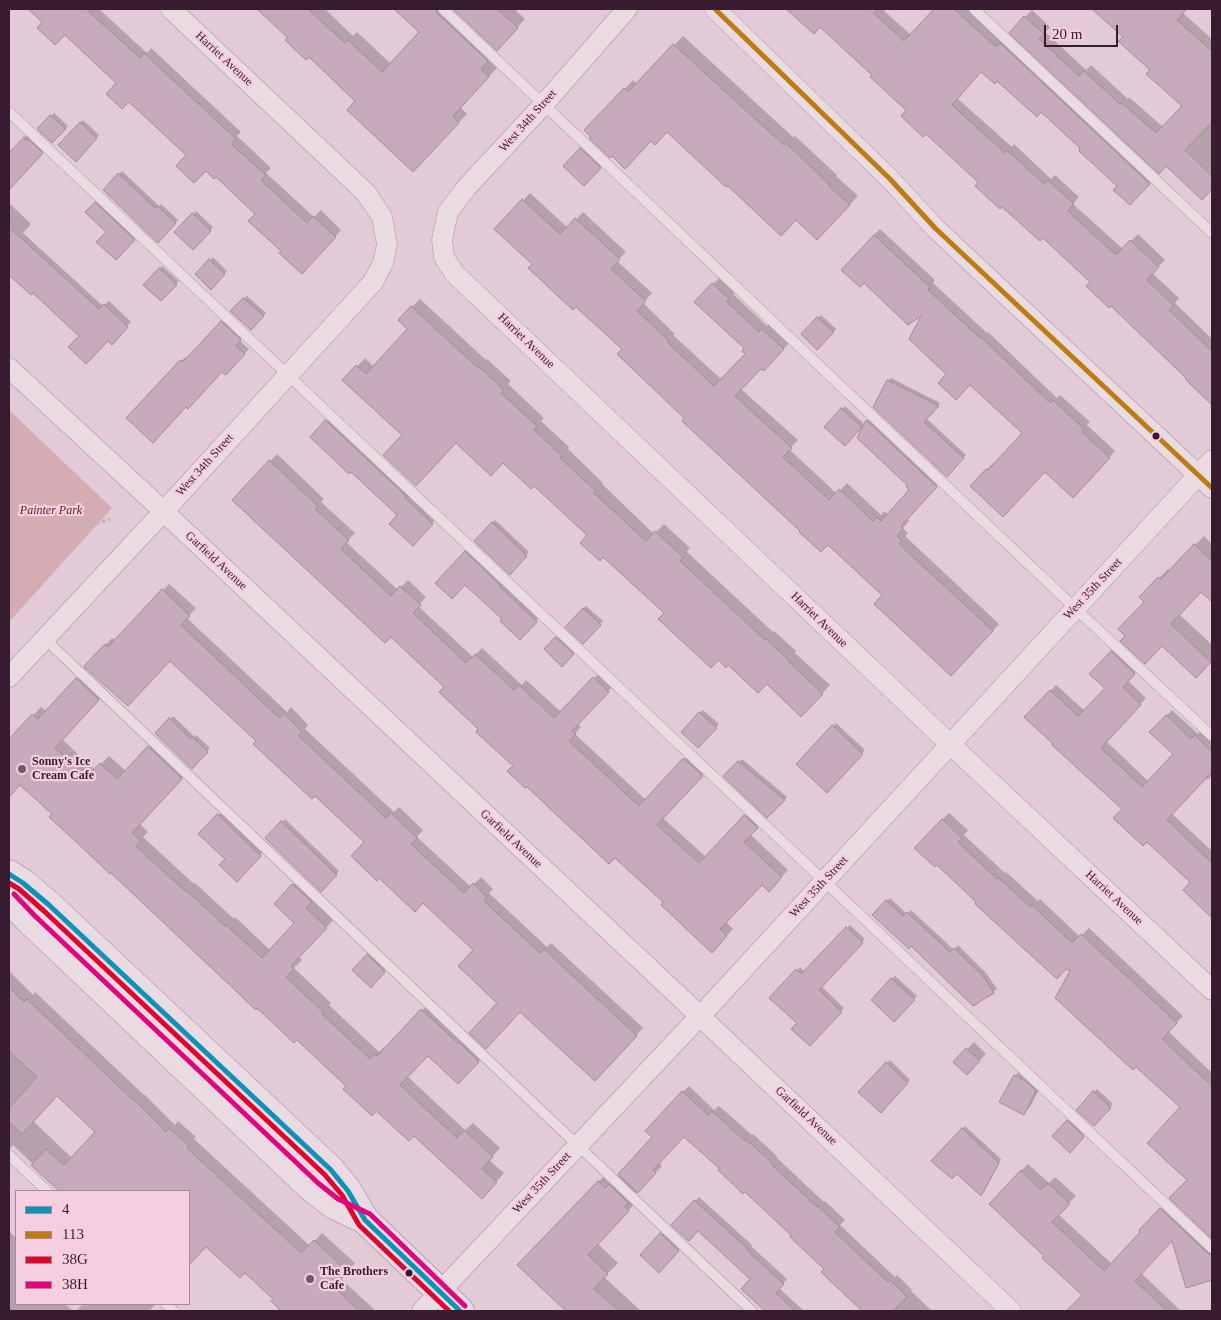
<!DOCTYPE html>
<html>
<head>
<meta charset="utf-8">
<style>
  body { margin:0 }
  #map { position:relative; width:1221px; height:1320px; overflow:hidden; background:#e2cad6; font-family:Georgia,serif }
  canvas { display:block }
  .frame { position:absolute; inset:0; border:10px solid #361c2e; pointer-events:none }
  .legend { position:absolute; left:15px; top:1190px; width:175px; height:115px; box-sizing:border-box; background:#f5cfe0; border:1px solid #a98799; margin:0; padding:6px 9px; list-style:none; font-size:15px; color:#361c2e }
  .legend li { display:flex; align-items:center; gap:10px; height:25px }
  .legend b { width:25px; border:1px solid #a98799 }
  .scale { position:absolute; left:1044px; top:25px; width:74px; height:22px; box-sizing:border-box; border:2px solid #361c2e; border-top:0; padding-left:6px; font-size:15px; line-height:18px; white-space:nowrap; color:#361c2e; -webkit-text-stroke:4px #f5cfe0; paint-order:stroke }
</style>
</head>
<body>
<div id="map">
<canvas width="1221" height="1320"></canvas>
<div class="frame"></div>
<ul class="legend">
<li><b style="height:6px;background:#0894b6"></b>4</li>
<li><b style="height:6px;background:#bd7d0e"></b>113</li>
<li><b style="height:6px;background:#e4002b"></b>38G</li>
<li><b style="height:6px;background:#e5007d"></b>38H</li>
</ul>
<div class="scale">20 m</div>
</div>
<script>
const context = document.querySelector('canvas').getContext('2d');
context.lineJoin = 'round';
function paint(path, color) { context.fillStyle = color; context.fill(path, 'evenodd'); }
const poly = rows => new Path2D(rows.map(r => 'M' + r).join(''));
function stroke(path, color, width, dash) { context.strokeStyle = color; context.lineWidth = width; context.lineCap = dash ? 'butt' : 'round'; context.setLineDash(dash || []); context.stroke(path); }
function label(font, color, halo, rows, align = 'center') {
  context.font = font + ' Georgia,serif'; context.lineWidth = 4.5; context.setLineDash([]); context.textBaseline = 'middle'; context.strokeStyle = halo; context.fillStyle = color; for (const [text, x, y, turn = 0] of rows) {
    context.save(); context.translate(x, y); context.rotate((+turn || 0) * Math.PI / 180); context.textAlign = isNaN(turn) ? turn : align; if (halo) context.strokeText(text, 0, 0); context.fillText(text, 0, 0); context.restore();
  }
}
const green = poly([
  [9,410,112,508,9,622]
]);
const shadow = poly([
  [30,9,99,9,147,53,151,48,241,132,237,136,271,168,266,173,314,217,321,210,341,230,308,266,282,251,257,214,216,176,187,155,118,83,65,34,44,22],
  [259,9,325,9,353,36,357,32,391,64,420,32,395,9,449,9,495,52,488,60,497,68,460,107,467,114,421,162],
  [455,9,514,9,525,19,497,49],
  [788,9,868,9,872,12,875,9,882,9,911,35,936,9,967,9,1155,177,1130,203,1119,186,1082,148,1042,110,997,80,982,71,957,98,1012,147,1014,144,1051,179,1055,175,1079,197,1073,204,1123,249,1138,234,1165,260,1152,273,1179,298,1175,303,1212,339,1212,399,1210,401,1092,282,980,182,873,75,820,26,814,32],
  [1094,9,1186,9,1183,13,1212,39,1212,188,1202,199,1166,165,1011,32,1032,10,1050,27,1045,32,1086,70,1091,65,1128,99,1129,97,1163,127,1183,106,1151,70,1124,37],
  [683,36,793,137,795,136,837,175,836,176,858,196,826,230,796,219,668,131,651,140,592,137,586,130,633,80,637,84],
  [54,113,68,126,52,142,39,129],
  [83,120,99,135,76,160,59,145],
  [27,135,45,150,23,173,9,159,9,155],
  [584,146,603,164,584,184,565,166],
  [122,171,159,206,161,204,178,220,158,241,104,190],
  [530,193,568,228,583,212,626,252,617,261,652,293,643,303,675,334,673,335,722,380,746,354,746,348,696,302,720,277,735,292,733,294,767,326,770,323,790,342,771,363,761,367,741,389,798,440,789,449,837,494,847,483,881,515,884,511,888,514,911,490,909,485,858,438,867,420,874,414,943,479,907,518,909,521,903,528,908,533,905,536,999,624,958,668,884,595,828,543,802,531,686,418,624,349,496,229],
  [98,200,137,236,116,259,108,232,87,212],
  [9,203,31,224,23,233,103,306,109,301,131,322,112,343,108,339,80,336,33,292,31,294,9,273],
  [196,211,213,227,193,248,176,232],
  [880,229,935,280,933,283,987,333,988,332,1057,398,1060,395,1090,422,1087,425,1115,451,1079,490,1045,470,972,486,993,463,994,464,1024,433,970,383,948,374,924,313,874,235],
  [213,257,227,271,211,288,196,274],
  [162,266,179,281,161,300,145,285],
  [247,296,266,313,251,329,232,311],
  [420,299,486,360,487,359,511,381,508,384,544,418,541,421,569,447,568,449,603,483,602,484,654,534,664,524,690,548,687,552,773,632,774,631,796,651,795,653,830,685,809,707,767,683,719,659,665,613,589,535,534,484,503,462,456,442,403,435,344,380,365,358,374,367,409,329,400,320],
  [821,315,836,329,817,348,802,334],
  [226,318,244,335,240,341,249,349,226,373,223,370,187,405,181,361,185,357,188,359],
  [891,378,940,403,926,418,966,455,947,475,888,381],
  [845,406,864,424,845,444,826,427],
  [329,418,435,520,413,544,398,515,351,471,311,437],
  [277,454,324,499,321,502,355,533,346,542,398,590,408,580,426,597,418,606,473,657,482,648,522,685,526,680,562,713,600,672,614,685,578,724,581,727,575,734,646,800,691,753,708,769,663,818,706,857,752,809,763,820,750,834,788,870,769,890,762,884,726,922,733,929,712,951,665,902,514,766,480,729,446,687,391,635,234,499],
  [495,520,529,552,510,573,476,541],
  [1204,536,1212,544,1212,601,1201,590,1179,614,1212,645,1212,660,1196,676,1162,645,1126,636,1146,602,1141,597,1168,569,1170,571],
  [468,549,503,582,502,584,539,618,520,638,504,619,465,583,437,583],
  [169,584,196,608,187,618,287,712,291,707,308,725,305,729,394,812,399,807,423,830,417,837,471,887,481,877,493,889,489,893,547,947,551,943,643,1028,601,1073,521,1011,499,1003,475,950,423,902,366,842,170,660,86,666,112,638,116,641],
  [586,606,603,621,583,642,566,627],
  [559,635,576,650,562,665,545,649],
  [1117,646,1140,667,1128,681,1146,698,1106,741,1149,782,1175,754,1151,732,1172,710,1198,734,1201,730,1212,740,1212,775,1208,780,1206,778,1172,814,1212,851,1212,916,1185,890,1192,882,1124,809,1026,717,1056,685,1085,711,1106,688,1091,674],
  [85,671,107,691,62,739,95,770,109,756,126,771,157,739,190,770,140,824,148,832,143,837,194,884,195,883,234,919,235,917,270,950,296,922,275,904,301,876,334,919,299,957,302,960,294,968,331,1003,329,1005,379,1052,384,1047,386,1049,430,1002,487,1053,467,1074,428,1054,407,1076,465,1130,473,1123,500,1148,489,1160,504,1173,490,1189,348,1086,20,784,9,796,9,741,41,707,46,711],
  [703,710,719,724,698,746,682,731],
  [173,716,195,737,196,735,210,748,192,767,157,733],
  [836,723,865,750,827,791,798,764],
  [742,759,787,797,767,816,725,776],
  [223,810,265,850,237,880,226,859,200,834],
  [949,813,968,830,964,835,1005,873,1006,872,1038,901,1040,899,1080,937,1089,928,1183,1016,1168,1031,1212,1073,1212,1237,1171,1198,1188,1180,1182,1107,1071,971,978,902,942,820],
  [285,819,339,871,321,890,267,838],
  [890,898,907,914,911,910,954,950,958,945,986,973,997,989,974,1005,911,944,874,915],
  [850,925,865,939,821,986,844,1008,810,1044,798,1023,771,998,800,967,805,972],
  [371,952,387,968,371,986,354,970],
  [9,971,33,995,35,992,144,1095,145,1095,175,1125,178,1121,196,1137,194,1139,310,1246,322,1233,355,1263,341,1279,375,1310,283,1311,273,1301,274,1299,245,1272,206,1246,198,1254,189,1246,189,1191,61,1191,13,1145,9,1150],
  [57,1094,97,1132,72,1158,33,1121],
  [895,976,917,996,894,1020,872,1000],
  [974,1042,986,1054,967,1073,955,1062],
  [890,1060,910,1080,881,1112,860,1092],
  [1021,1069,1042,1084,1030,1107,1023,1114,1015,1076],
  [689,1086,714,1110,719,1106,752,1135,753,1134,777,1156,776,1157,824,1202,825,1201,845,1220,840,1225,895,1277,897,1275,912,1290,911,1291,932,1311,863,1311,826,1269,793,1235,721,1168,684,1136,659,1163,662,1166,634,1195,639,1199,598,1244,618,1263,604,1277,641,1311,575,1311,573,1309,572,1311,568,1311,519,1265,609,1171,616,1178,620,1174,654,1137,683,1092],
  [1097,1089,1113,1104,1094,1125,1078,1110],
  [1071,1118,1086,1133,1070,1151,1054,1136],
  [965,1126,1001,1159,984,1192,981,1194,957,1172,933,1160],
  [1028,1164,1049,1183,1055,1177,1076,1196,1058,1214,1112,1264,1168,1202,1212,1244,1212,1279,1187,1287,1172,1239,1141,1273,1179,1309,1178,1311,1085,1311,1076,1303,1084,1294,1046,1256,1021,1171],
  [699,1197,752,1245,751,1246,787,1279,779,1288,804,1311,766,1311,743,1289,752,1279,698,1229,673,1225],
  [668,1227,685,1244,659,1271,641,1255],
  [9,1231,16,1238,16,1304,65,1304,73,1311,9,1311],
  [83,1304,156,1304,149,1311,76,1311]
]);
const building = poly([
  [28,9,86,9,140,58,144,53,236,139,231,144,266,175,261,180,307,223,313,216,336,237,302,274,279,253,281,251,248,221,255,214,216,177,214,179,206,171,194,183,176,166,186,155,129,102,122,109,106,94,116,83,65,35,55,45,37,28,42,22,28,9],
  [257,9,308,9,345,43,348,40,382,72,419,32,394,9,436,9,438,14,488,61,481,69,489,77,453,116,459,123,413,172,347,110,355,101,309,57,306,60,285,40,288,38,257,9],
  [453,9,497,9,518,28,497,51,453,9],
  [786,9,869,9,904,41,934,9,954,9,996,47,1000,43,1150,184,1130,205,1113,190,1117,186,1079,151,1080,148,1041,112,1037,117,997,81,995,84,981,72,952,105,1005,153,1007,150,1044,184,1048,180,1074,204,1068,211,1116,255,1130,240,1159,267,1147,280,1174,306,1169,310,1212,351,1212,405,1185,379,1186,378,1111,306,1109,308,1086,286,1090,282,1043,238,1040,241,1002,207,1000,209,975,186,978,182,926,134,923,137,901,116,906,110,870,77,872,75,820,27,814,34,786,9],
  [1092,9,1187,9,1177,20,1212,51,1212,122,1185,150,1212,176,1212,189,1202,200,1166,166,1159,174,1009,33,1024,16,1044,34,1039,39,1079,76,1084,71,1120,104,1122,103,1156,133,1182,106,1146,74,1150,70,1118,41,1123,37,1092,9],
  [673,44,784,145,786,143,829,184,828,185,850,205,817,240,796,220,781,236,728,186,726,187,667,132,655,145,651,141,625,169,612,156,610,158,589,138,591,137,584,130,624,88,628,92,673,44],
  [50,115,66,129,52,143,37,129,50,115],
  [80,122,97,138,76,162,58,145,80,122],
  [24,137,26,140,28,139,43,153,9,190,9,153,24,137],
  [580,148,601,168,584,186,563,166,580,148],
  [118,173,155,208,157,206,176,223,158,243,103,190,118,173],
  [522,199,560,234,575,218,620,259,611,269,646,301,637,311,669,341,668,343,714,386,745,354,742,351,744,348,694,302,712,283,729,299,727,302,759,332,762,329,784,349,764,371,761,369,735,396,792,448,783,457,829,500,839,489,873,521,877,517,881,521,909,490,906,486,907,485,857,438,866,420,937,487,901,526,903,529,897,536,902,541,899,544,993,631,951,676,874,604,882,595,828,545,821,552,799,532,800,531,682,421,684,418,617,354,622,349,576,307,573,310,528,268,532,264,494,229,522,199],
  [95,202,135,240,116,260,96,242,106,232,85,212,95,202],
  [192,213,211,231,193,250,174,232,192,213],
  [9,227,99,309,104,304,128,327,112,345,108,341,86,364,68,347,79,336,33,293,31,295,9,275,9,227],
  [874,235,930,287,928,290,980,338,981,337,1050,403,1053,400,1084,429,1082,432,1110,458,1073,498,1045,472,1003,517,970,486,986,469,988,470,1022,433,970,385,956,400,938,383,946,374,909,339,921,316,908,325,864,283,860,287,841,270,874,235],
  [209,259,225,274,211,290,195,274,209,259],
  [159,268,177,285,161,301,143,285,159,268],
  [243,298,264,316,251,330,230,311,243,298],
  [411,306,477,367,478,366,504,390,501,393,537,426,534,430,562,456,560,458,596,491,594,493,646,541,655,531,683,557,680,561,765,640,766,639,789,660,788,661,823,694,801,717,767,684,758,693,728,665,726,668,719,660,711,668,658,619,664,613,603,557,600,561,580,543,587,535,534,486,531,489,503,463,491,476,456,443,416,486,383,455,402,435,342,380,356,365,366,374,407,329,398,320,411,306],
  [817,317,834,332,817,350,801,334,817,317],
  [221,321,241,340,236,346,245,354,226,375,222,372,188,409,186,407,153,443,126,418,180,360,183,362,221,321],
  [887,380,939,406,924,422,964,458,947,477,873,407,887,380],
  [841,408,862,427,845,446,824,427,841,408],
  [325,420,406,496,405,498,433,524,413,546,389,524,397,515,351,472,349,474,310,437,325,420],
  [269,460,318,506,315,509,349,540,341,549,391,596,400,586,421,605,413,613,466,663,475,654,514,690,519,685,554,718,593,677,609,692,572,731,576,734,569,741,639,806,683,758,703,776,657,825,699,863,744,815,758,828,744,842,782,877,769,892,762,885,720,929,727,936,712,953,661,905,663,902,615,858,609,864,527,787,525,788,507,771,513,766,476,732,478,729,439,692,444,687,391,637,385,643,232,500,269,460],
  [492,522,527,556,510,575,474,541,492,522],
  [1194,544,1212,561,1212,602,1201,592,1171,624,1211,662,1196,678,1162,646,1145,664,1120,641,1125,636,1118,629,1144,602,1139,597,1158,577,1161,579,1194,544],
  [465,551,500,585,500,587,537,622,520,640,500,621,502,619,465,585,452,599,435,583,465,551],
  [162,589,190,616,181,625,279,718,283,713,302,732,299,736,386,818,391,813,417,838,411,844,464,893,473,883,487,897,484,901,540,953,544,949,637,1036,595,1081,520,1012,486,1049,469,1033,497,1003,458,966,473,950,423,903,415,912,379,878,377,881,351,856,364,842,315,796,312,799,253,744,256,741,170,661,128,706,85,668,84,666,105,644,108,647,162,589],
  [583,608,601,625,583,644,565,627,583,608],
  [555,637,574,654,562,667,544,649,555,637],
  [1111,651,1135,674,1123,687,1141,705,1101,748,1142,787,1173,754,1149,732,1166,715,1191,739,1195,735,1212,752,1212,772,1167,820,1210,861,1212,859,1212,918,1183,890,1190,882,1147,842,1143,846,1113,818,1122,809,1052,745,1053,744,1024,717,1050,690,1078,716,1105,688,1089,674,1111,651],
  [76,678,99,700,55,748,87,777,100,763,117,779,148,746,182,779,132,833,141,841,136,846,185,891,186,890,225,926,226,925,262,958,294,923,274,904,292,884,312,902,306,908,327,928,291,966,294,969,286,977,323,1012,322,1014,370,1059,375,1054,377,1056,421,1009,458,1043,460,1043,479,1062,458,1084,428,1056,400,1085,457,1138,464,1130,493,1157,482,1169,497,1182,482,1199,414,1136,409,1141,376,1111,372,1116,343,1089,346,1086,297,1040,294,1043,257,1008,256,1010,111,873,110,874,87,852,49,817,52,814,20,785,9,797,9,739,32,714,38,719,76,678],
  [699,712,717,728,698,748,681,732,699,712],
  [169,718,191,739,192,737,208,752,192,769,155,733,169,718],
  [832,725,863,754,827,793,796,764,832,725],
  [738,761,785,800,767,818,723,776,738,761],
  [217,814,261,856,237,882,219,865,225,859,198,834,217,814],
  [942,819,962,838,958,842,997,879,999,878,1030,907,1032,905,1072,943,1081,934,1177,1023,1162,1039,1212,1086,1212,1239,1169,1198,1187,1180,1147,1143,1180,1107,1136,1067,1133,1070,1055,998,1070,971,1066,969,1057,979,975,904,976,902,937,865,935,867,914,848,942,819],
  [281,821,337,875,321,892,265,838,281,821],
  [886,900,903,916,907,912,950,952,954,948,983,976,994,993,973,1006,911,946,909,949,872,915,886,900],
  [846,927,863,943,819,990,842,1012,810,1046,791,1029,797,1023,769,998,796,969,801,974,846,927],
  [367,954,385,972,371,988,352,970,367,954],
  [891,978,915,1000,894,1022,871,1000,891,978],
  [9,987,24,1002,27,999,135,1102,136,1102,166,1132,169,1128,189,1146,187,1148,301,1253,314,1240,348,1272,334,1287,359,1311,281,1311,271,1301,273,1299,245,1273,240,1278,206,1247,189,1265,189,1191,59,1191,31,1165,46,1149,64,1165,95,1132,57,1096,22,1134,9,1122,9,1108,37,1077,9,1051,9,987],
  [966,1048,980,1061,967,1075,953,1062,966,1048],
  [886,1062,908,1083,881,1113,858,1092,886,1062],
  [1014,1075,1027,1082,1036,1091,1024,1115,999,1102,1014,1075],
  [682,1091,708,1115,712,1111,745,1141,746,1139,772,1163,771,1164,817,1207,818,1206,840,1227,835,1232,888,1282,890,1280,907,1297,893,1311,862,1311,821,1272,824,1269,790,1237,791,1235,745,1192,743,1194,718,1170,719,1168,684,1137,653,1170,656,1173,638,1193,618,1174,652,1137,645,1131,682,1091],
  [1093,1091,1111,1108,1094,1126,1076,1110,1093,1091],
  [1067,1120,1084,1137,1070,1153,1052,1136,1067,1120],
  [962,1128,999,1163,981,1196,957,1174,952,1179,931,1161,962,1128],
  [1021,1170,1041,1190,1048,1183,1070,1204,1052,1222,1104,1271,1140,1232,1139,1230,1160,1208,1207,1253,1212,1255,1212,1280,1186,1288,1172,1241,1135,1281,1167,1311,1066,1311,1082,1295,1042,1258,1044,1256,989,1204,1021,1170],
  [598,1181,605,1188,609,1184,628,1203,625,1206,629,1211,588,1255,608,1274,594,1289,619,1311,566,1311,517,1265,598,1181],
  [694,1200,749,1250,748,1251,784,1284,776,1293,795,1311,765,1311,741,1289,750,1279,698,1231,689,1241,671,1225,694,1200],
  [660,1233,679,1251,659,1273,640,1255,660,1233]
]);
const path = poly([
  [9,504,25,507],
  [9,526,26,507,75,522,88,524,98,523,110,519]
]);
const lane = poly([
  [443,9,1076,609,1212,736],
  [974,9,1212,233],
  [9,112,803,861,1212,1248],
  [45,639,752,1311],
  [9,1155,47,1191],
  [166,1304,174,1311]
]);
const street = poly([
  [627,9,544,104,466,188,448,212,442,240,444,257,454,273,950,744,1212,990],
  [715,9,890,179,935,228,1212,488],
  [9,368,145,494,683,1000,1011,1311],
  [9,677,164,511,373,282,383,263,387,245,382,217,366,193,171,9],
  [422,1311,716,999,1212,460]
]);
const secondary = poly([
  [9,874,23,883,49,905,331,1170,348,1191,365,1220,460,1311],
  [9,899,30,921,313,1189,334,1205,365,1220]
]);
const bus1 = poly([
  [9,874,23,883,49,905,331,1170,348,1191,365,1220,460,1311]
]);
const bus2 = poly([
  [715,9,890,179,935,228,1212,488]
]);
const bus3 = poly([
  [9,883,19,889,44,911,325,1175,342,1195,359,1225,449,1311]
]);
const bus4 = poly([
  [14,894,35,916,318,1183,338,1199,370,1214,465,1306]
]);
const markers = [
  [1156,436,4.5,"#361c2e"],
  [22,769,5,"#725969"],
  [409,1273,4.5,"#361c2e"],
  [310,1279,5,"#725969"]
];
const streetNames = [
  ["Harriet Avenue",224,59,43],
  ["West 34th Street",528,121,-48],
  ["Harriet Avenue",526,341,44],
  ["West 34th Street",205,465,-48],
  ["Garfield Avenue",216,561,43],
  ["West 35th Street",1093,589,-47],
  ["Harriet Avenue",819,620,44],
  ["Garfield Avenue",511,839,43],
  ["West 35th Street",819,887,-47],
  ["Harriet Avenue",1114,898,43],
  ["Garfield Avenue",806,1116,43],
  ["West 35th Street",542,1183,-47]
];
const parkNames = [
  ["Painter Park",51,511]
];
const poiNames = [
  ["Sonny's Ice",32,762],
  ["Cream Cafe",32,776],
  ["The Brothers",320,1272],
  ["Cafe",320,1286]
];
paint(green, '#d5acb3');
paint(shadow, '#0003');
paint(building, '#c6abbd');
stroke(building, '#a28a9a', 1);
stroke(lane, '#a7949e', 11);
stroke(street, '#a7949e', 21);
stroke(secondary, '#97848e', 29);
stroke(path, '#c3b2bb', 3, [4, 2.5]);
stroke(lane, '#eadbe3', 10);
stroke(street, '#eadbe3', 20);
stroke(secondary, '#eadbe3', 28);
stroke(bus1, '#0894b6', 5);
stroke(bus2, '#bd7d0e', 5);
stroke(bus3, '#e4002b', 5);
stroke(bus4, '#e5007d', 5);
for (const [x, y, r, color] of markers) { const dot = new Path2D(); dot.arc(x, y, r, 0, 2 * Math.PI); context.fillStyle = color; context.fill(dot); stroke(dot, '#f5cfe0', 2); }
label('12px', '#361c2e', '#f5cfe0', streetNames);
label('italic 12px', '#522623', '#f5cfe0', parkNames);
label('bold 12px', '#361c2e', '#f5cfe0', poiNames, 'left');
</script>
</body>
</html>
